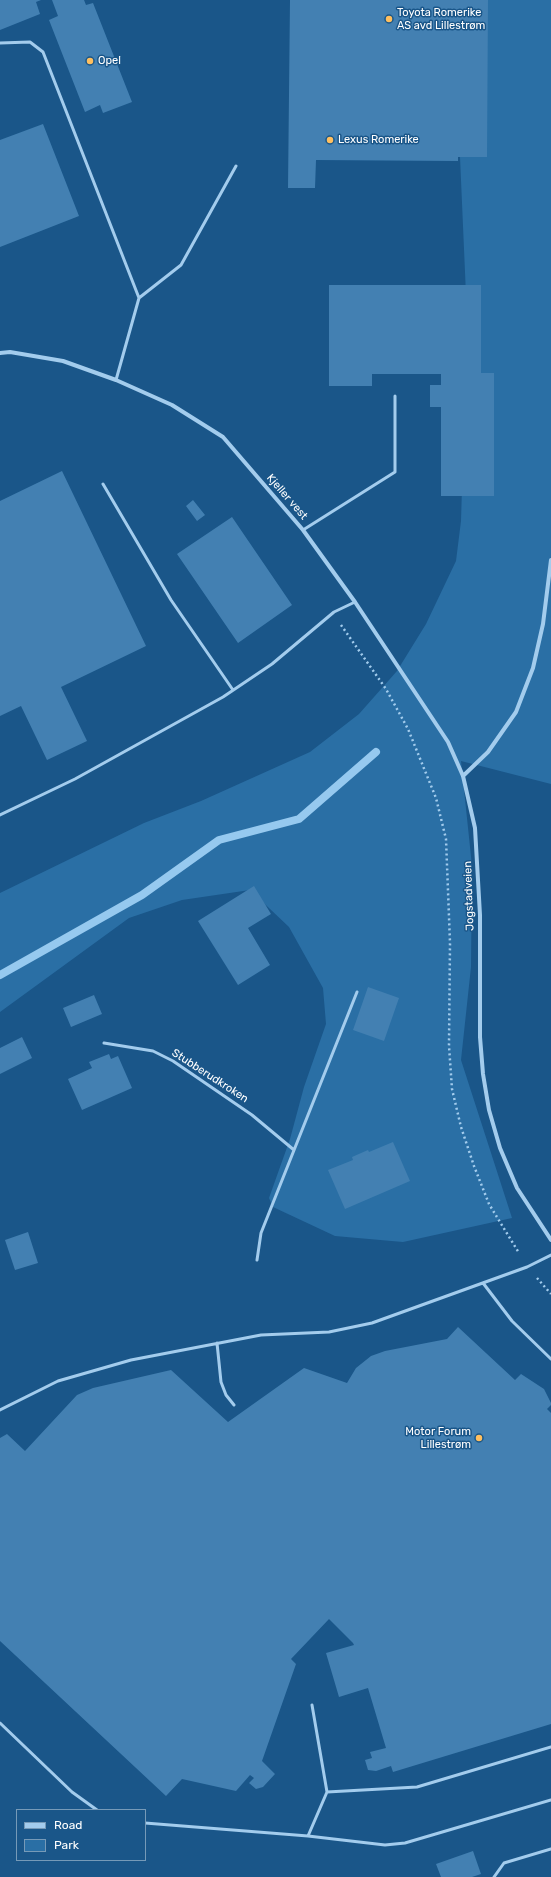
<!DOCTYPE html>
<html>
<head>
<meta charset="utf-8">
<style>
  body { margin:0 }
  #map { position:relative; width:551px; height:1877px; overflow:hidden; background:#1a5689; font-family:Rubik,sans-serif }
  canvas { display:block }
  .legend { position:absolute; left:16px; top:1809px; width:130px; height:52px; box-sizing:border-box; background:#1a5689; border:1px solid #769ab8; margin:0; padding:5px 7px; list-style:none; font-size:12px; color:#fff }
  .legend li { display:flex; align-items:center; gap:8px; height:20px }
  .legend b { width:20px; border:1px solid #769ab8 }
</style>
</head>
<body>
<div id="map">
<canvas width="551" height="1877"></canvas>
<ul class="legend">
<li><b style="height:5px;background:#a3cced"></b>Road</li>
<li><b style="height:11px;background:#2a6fa5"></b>Park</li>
</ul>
</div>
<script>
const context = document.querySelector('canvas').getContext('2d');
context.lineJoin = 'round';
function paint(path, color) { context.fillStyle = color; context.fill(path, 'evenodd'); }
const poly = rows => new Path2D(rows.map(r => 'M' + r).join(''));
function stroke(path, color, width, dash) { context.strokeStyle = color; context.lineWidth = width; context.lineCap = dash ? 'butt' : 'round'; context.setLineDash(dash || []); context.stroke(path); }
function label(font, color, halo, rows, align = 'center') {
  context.font = font + ' Rubik,sans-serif'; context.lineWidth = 3; context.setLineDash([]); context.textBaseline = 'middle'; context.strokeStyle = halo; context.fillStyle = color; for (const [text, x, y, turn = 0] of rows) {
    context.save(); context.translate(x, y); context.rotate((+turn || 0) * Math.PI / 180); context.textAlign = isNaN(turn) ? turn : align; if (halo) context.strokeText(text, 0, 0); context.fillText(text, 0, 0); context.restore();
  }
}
const green = poly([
  [469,0,551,0,551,784,461,761,472,866,471,967,461,1060,512,1218,403,1242,335,1236,273,1207,269,1198,290,1139,304,1087,326,1024,323,988,289,927,250,890,182,900,129,918,0,1012,0,893,144,823,201,801,310,752,359,714,397,671,426,624,456,561,461,521,467,318,460,157,462,101]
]);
const stream = poly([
  [0,975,142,895,219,840,299,819,376,752]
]);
const building = poly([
  [0,0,41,0,36,2,40,14,0,30],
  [52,0,84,0,86,5,93,3,132,102,103,113,100,105,85,112,49,20,58,16],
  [290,0,488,0,487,157,458,157,458,161,316,160,315,188,288,188],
  [43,124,79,216,0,247,0,140],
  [329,285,481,285,481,373,494,373,494,496,441,496,441,407,430,407,430,385,441,385,441,374,372,374,372,386,329,386],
  [62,471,146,646,61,687,87,741,47,760,21,706,0,716,0,501],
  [193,500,205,515,197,521,186,506],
  [232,517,292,605,238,643,177,554],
  [254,886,271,914,248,928,270,965,238,985,198,921],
  [368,987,399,998,384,1041,353,1030],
  [94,995,102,1014,71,1027,63,1008],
  [22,1037,32,1058,0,1074,0,1048],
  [109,1054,111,1059,118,1056,132,1088,82,1110,68,1079,92,1068,89,1062],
  [393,1142,410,1181,345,1209,328,1170,353,1160,352,1157,368,1150,369,1152],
  [28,1232,38,1263,15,1270,5,1240],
  [458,1327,515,1380,521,1374,544,1389,551,1403,551,1405,547,1409,551,1413,551,1724,393,1772,391,1766,376,1771,368,1770,365,1760,372,1758,370,1752,386,1748,368,1688,339,1697,326,1653,354,1645,353,1643,329,1619,291,1659,296,1664,262,1761,275,1774,263,1787,256,1789,249,1783,254,1778,250,1775,236,1791,182,1779,166,1796,0,1641,0,1438,7,1434,25,1451,77,1395,93,1388,171,1370,228,1422,304,1368,347,1383,356,1368,371,1356,385,1351,447,1339],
  [473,1851,481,1874,472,1877,441,1877,436,1864]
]);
const path = poly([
  [341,625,386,689,408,729,436,798,446,839,450,943,449,1046,452,1089,461,1127,474,1166,489,1204,519,1253],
  [537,1278,551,1294]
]);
const lane = poly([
  [0,43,30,42,43,52,139,298,116,380],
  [139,298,181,265,236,166],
  [103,484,171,600,233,690],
  [303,530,395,472,395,396],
  [0,815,75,779,223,697,272,664,334,612,355,602],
  [104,1043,153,1051,173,1061,252,1115,294,1150],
  [257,1260,261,1233,357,992],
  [483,1283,512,1321,551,1359],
  [217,1343,221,1382,226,1395,234,1405],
  [0,1410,58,1381,131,1360,261,1335,329,1332,372,1323,527,1267,551,1255],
  [312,1705,327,1792],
  [0,1723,72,1792,97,1810],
  [145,1823,308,1836,385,1845,405,1843,551,1800],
  [308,1836,327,1792,417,1787,551,1747],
  [494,1877,504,1863,551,1849]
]);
const street = poly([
  [0,353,10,352,63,361,116,380,172,405,223,437,303,530,355,602,448,742,463,776,475,828,480,915,480,1037,483,1074,489,1110,500,1148,517,1188,551,1240],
  [463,776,488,752,516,712,533,668,543,624,551,560]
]);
const markers = [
  [389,19,4,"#ffbf5f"],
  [90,61,4,"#ffbf5f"],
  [330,140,4,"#ffbf5f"],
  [479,1438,4,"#ffbf5f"]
];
const poiNames = [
  ["Toyota Romerike",397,13],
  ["AS avd Lillestrøm",397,26],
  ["Opel",98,61],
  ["Lexus Romerike",338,140],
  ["Motor Forum",471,1432,"right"],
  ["Lillestrøm",471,1445,"right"]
];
const streetNames = [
  ["Kjeller vest",287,497,49],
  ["Jogstadveien",469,896,-92],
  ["Stubberudkroken",210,1076,33]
];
paint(green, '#2a6fa5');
stroke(stream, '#96c9ef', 8);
paint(building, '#4380b2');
stroke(path, '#a3cced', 2.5, [2, 3]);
stroke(lane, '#a3cced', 3);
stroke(street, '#a3cced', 4);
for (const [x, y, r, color] of markers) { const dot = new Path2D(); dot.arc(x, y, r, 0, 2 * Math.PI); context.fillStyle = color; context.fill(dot); stroke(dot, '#1a5689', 1.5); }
label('11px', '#fff', '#1a5689', poiNames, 'left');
label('11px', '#fff', '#1a5689', streetNames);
</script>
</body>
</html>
